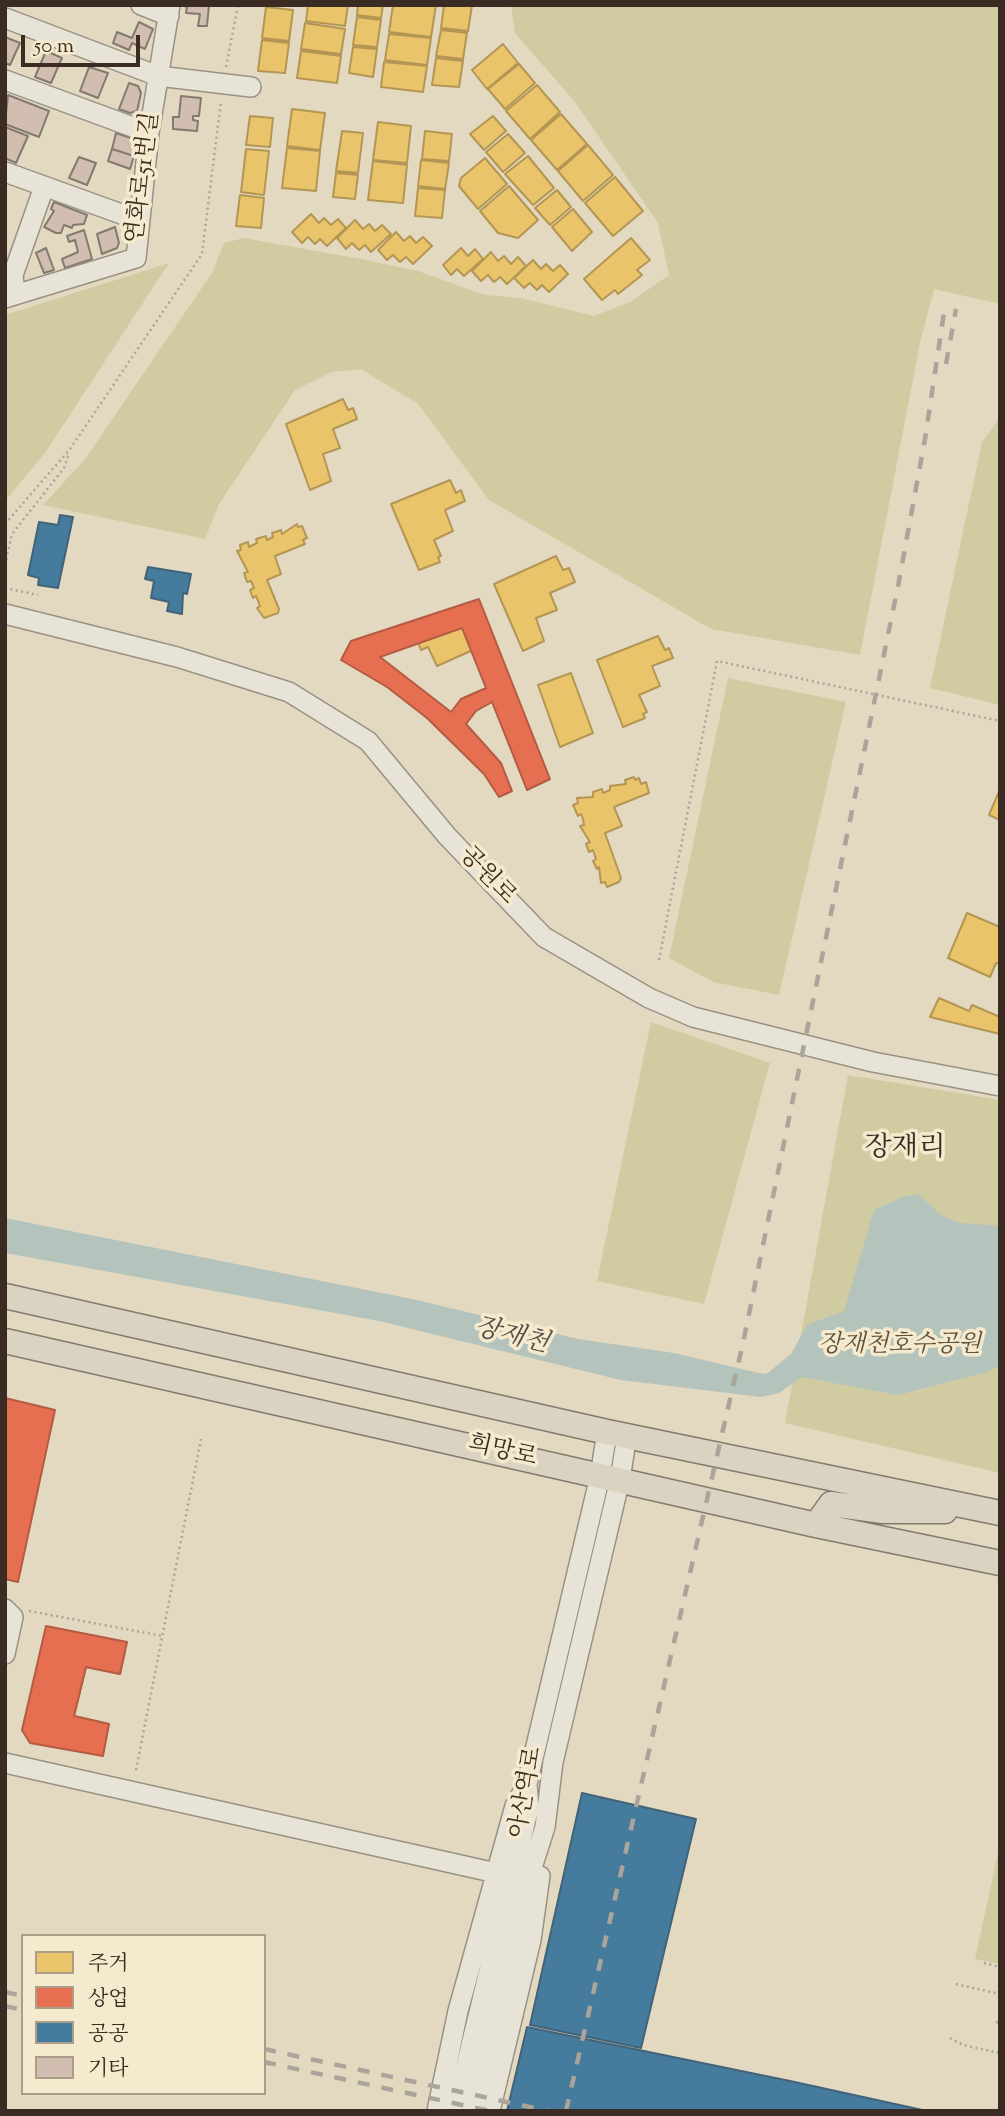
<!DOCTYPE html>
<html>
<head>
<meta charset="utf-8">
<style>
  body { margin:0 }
  #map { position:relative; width:1005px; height:2116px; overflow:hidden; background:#e3d9c1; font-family:"Sorts Mill Goudy","Noto Serif KR",serif }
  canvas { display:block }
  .frame { position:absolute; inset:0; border:7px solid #3a2c22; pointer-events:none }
  .legend { position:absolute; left:21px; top:1934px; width:245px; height:161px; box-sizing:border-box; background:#f6eace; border:2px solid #ab9e89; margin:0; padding:9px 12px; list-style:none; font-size:21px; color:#3a2c22 }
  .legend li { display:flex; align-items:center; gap:14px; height:35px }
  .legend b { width:35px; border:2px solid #ab9e89 }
  .scale { position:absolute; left:21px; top:35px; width:119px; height:32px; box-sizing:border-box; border:4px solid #3a2c22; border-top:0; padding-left:9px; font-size:21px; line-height:24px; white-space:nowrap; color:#3a2c22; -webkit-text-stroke:5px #f6eace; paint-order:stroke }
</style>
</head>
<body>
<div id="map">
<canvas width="1005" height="2116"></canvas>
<div class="frame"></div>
<ul class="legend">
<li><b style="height:19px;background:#e9c46a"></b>주거</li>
<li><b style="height:19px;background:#e76f51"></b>상업</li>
<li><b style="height:19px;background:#457b9d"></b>공공</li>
<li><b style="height:19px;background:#d1beb0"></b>기타</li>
</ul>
<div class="scale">50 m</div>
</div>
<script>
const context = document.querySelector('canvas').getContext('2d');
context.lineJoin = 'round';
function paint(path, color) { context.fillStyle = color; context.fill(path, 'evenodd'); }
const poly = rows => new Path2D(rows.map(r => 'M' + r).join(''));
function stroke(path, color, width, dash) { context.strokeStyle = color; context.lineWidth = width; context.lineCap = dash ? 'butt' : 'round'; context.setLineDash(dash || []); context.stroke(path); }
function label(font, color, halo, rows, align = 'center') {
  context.font = font + ' "Sorts Mill Goudy","Noto Serif KR",serif'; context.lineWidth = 7; context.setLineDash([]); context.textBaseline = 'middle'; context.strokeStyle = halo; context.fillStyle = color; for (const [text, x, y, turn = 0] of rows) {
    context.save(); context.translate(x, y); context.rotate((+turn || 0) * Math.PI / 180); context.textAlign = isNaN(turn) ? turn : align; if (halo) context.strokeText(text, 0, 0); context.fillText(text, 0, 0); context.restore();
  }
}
const green = poly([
  [511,5,1000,5,1000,304,934,289,920,343,860,655,711,629,489,500,418,404,361,369,332,372,295,390,219,504,205,539,43,505,85,459,212,273,224,243,244,238,361,259,418,271,485,295,521,298,594,316,630,302,669,275,658,223,575,102,515,33],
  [169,263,45,453,5,501,5,315],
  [1000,418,1000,705,930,688,982,442],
  [728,678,846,702,779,995,713,982,669,958],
  [651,1022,770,1063,704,1304,597,1281],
  [848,1075,1000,1100,1000,1473,785,1423],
  [1000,1844,1000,1964,975,1959]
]);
const water = poly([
  [918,1194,941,1215,960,1223,1000,1226,1000,1365,987,1372,898,1395,802,1377,779,1393,761,1397,621,1380,379,1321,5,1253,5,1218,417,1300,578,1339,674,1353,763,1374,768,1373,791,1354,807,1325,844,1311,874,1210,902,1197]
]);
const homes = poly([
  [308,5,348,5,345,26,306,21,308,5],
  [358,5,383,5,381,18,357,15,358,5],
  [393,5,436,5,431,37,389,32,393,5],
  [444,5,472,5,468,31,441,28,444,5],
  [266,7,293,10,289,41,262,38,266,7],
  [357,17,381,20,377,47,353,45,357,17],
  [305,23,345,29,341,54,301,49,305,23],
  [441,30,467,33,463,59,436,56,441,30],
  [389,34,431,38,427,65,385,60,389,34],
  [262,40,289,43,285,73,258,71,262,40],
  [503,44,518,63,487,89,472,70,503,44],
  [353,47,377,49,373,77,349,73,353,47],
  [301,51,341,56,337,83,297,78,301,51],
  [436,58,463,61,459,87,432,85,436,58],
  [384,62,427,66,423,92,381,87,384,62],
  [519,64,535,83,505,109,488,89,519,64],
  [537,85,560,112,530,139,506,111,537,85],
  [292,109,325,113,320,150,287,146,292,109],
  [561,114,587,144,557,170,531,140,561,114],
  [250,116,273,118,270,147,246,145,250,116],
  [493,116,506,131,484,150,470,134,493,116],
  [378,122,411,126,407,163,373,160,378,122],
  [342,131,363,133,358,173,336,171,342,131],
  [425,131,452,134,449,161,422,159,425,131],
  [508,134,525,153,503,172,486,152,508,134],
  [588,145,613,175,583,201,558,171,588,145],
  [287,148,320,151,316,191,282,188,287,148],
  [246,149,269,151,264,195,241,192,246,149],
  [528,156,554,188,533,205,505,174,528,156],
  [485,158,507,184,478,209,459,186,461,178,485,158],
  [421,160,449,163,445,189,418,186,421,160],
  [373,161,407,165,403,203,368,200,373,161],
  [336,173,358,175,355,199,333,197,336,173],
  [615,177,643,211,613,236,585,203,615,177],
  [509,186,538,220,518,238,498,233,480,211,509,186],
  [418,188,445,190,442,218,415,216,418,188],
  [557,190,571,207,550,225,535,208,557,190],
  [240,195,264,198,261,228,236,226,240,195],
  [573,209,592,232,572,251,552,227,573,209],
  [311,214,319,223,324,218,331,225,338,219,346,228,327,246,320,239,315,244,308,237,302,243,292,232,311,214],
  [355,220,363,229,369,224,375,231,382,225,391,234,371,252,365,245,359,250,352,243,346,249,337,238,355,220],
  [396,232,404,241,410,236,416,243,423,237,432,246,413,264,406,257,400,262,393,255,387,260,378,250,396,232],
  [631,238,650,260,637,270,642,275,618,294,615,290,602,300,584,279,631,238],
  [461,248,468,256,475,249,483,259,464,276,457,269,451,275,443,265,461,248],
  [491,252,498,261,504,256,511,264,518,257,526,266,507,284,500,277,494,282,488,275,481,281,472,271,491,252],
  [533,260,541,269,546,264,553,271,560,265,568,274,549,292,542,285,537,290,530,283,524,288,514,278,533,260],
  [343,399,348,410,353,408,357,419,333,429,340,448,323,454,331,481,310,490,286,424,343,399],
  [450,480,456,493,461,490,465,501,445,510,453,531,434,540,441,556,438,557,440,562,419,570,391,504,450,480],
  [297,524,298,527,302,526,307,538,303,540,305,544,275,556,281,574,267,580,279,609,278,613,264,618,257,608,260,606,256,596,253,598,250,590,254,588,251,581,247,582,244,573,248,572,237,551,241,550,240,545,248,542,249,547,257,543,256,539,266,536,267,540,273,537,272,533,281,530,282,534,297,524],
  [556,556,563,570,569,568,575,582,550,593,557,610,536,618,544,641,523,651,494,584,556,556],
  [455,609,473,650,437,666,428,647,421,650,412,627,455,609],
  [658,636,665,650,669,648,673,658,652,666,660,686,639,695,647,712,643,714,645,718,623,727,597,660,658,636],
  [571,673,593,733,560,747,538,685,571,673],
  [634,777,635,780,639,778,641,784,646,782,649,793,614,807,622,826,605,833,621,878,619,882,607,887,605,882,601,883,599,867,597,869,593,861,596,859,593,850,589,852,586,844,590,842,580,826,584,825,583,819,581,814,578,816,573,805,578,803,577,798,593,797,593,792,602,789,603,793,610,790,610,786,626,784,625,780,634,777],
  [1000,789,1000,820,989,815,1000,789],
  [967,913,1000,927,1000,964,996,963,990,977,948,958,967,913],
  [939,998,969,1011,972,1005,1000,1017,1000,1034,930,1017,939,998],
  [27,1412,37,1426,31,1430,46,1449,28,1460,26,1457,5,1467,5,1429,27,1412],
  [5,1525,23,1548,7,1559,5,1557,5,1525],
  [52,1638,125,1652,120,1674,86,1667,74,1716,109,1724,104,1747,30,1733,52,1638]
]);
const shops = poly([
  [479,599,550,779,527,790,492,702,476,711,466,724,501,763,512,791,499,797,484,774,427,718,387,687,341,660,351,641,479,599],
  [462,628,486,688,461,699,451,712,380,657,462,628],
  [5,1398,55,1410,18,1582,5,1579,5,1398],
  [46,1626,127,1642,120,1674,86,1667,74,1716,109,1724,103,1756,30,1743,22,1730,46,1626]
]);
const public = poly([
  [60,515,73,517,58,588,38,585,39,578,28,575,39,522,58,525,60,515],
  [148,567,191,574,187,594,183,593,182,614,167,611,169,602,151,598,154,581,145,579,148,567],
  [582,1793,696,1819,641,2048,530,2025,582,1793],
  [527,2027,790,2081,927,2111,507,2111,527,2027]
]);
const building = poly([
  [182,5,209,5,207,26,198,26,200,14,186,13,187,7,182,5],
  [139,22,153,29,145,49,132,43,129,50,113,43,117,32,132,38,139,22],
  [5,37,20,43,10,65,5,63,5,37],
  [46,51,62,58,51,83,35,77,46,51],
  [89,67,108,73,98,98,80,91,89,67],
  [129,83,138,86,141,93,137,111,130,113,119,109,129,83],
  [8,95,49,111,39,137,5,124,8,95],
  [181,96,201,98,199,116,193,116,193,120,198,121,197,131,173,129,173,117,179,117,181,96],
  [5,127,28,136,16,163,5,158,5,127],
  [116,133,131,138,136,149,134,156,112,149,116,133],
  [112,149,134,156,130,169,108,161,112,149],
  [79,157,96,163,87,185,69,178,79,157],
  [54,202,87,215,84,224,73,225,72,228,64,225,61,233,56,233,44,227,54,211,51,209,54,202],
  [115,227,119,243,117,248,102,254,97,234,115,227],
  [84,230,92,259,65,268,62,259,78,252,75,240,69,242,67,236,84,230],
  [46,248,54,270,44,273,36,253,46,248]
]);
const path = poly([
  [226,67,238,5],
  [5,524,70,449,202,254,221,101],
  [5,565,12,534,64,468,69,453],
  [5,588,38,595],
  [659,960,717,661,1000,721],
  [29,1611,163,1636],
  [136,1770,201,1439],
  [984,1963,1000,1967],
  [956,1984,1000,1994],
  [996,2022,1000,2023],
  [950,2038,963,2045,1000,2053]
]);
const minor = poly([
  [141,5,169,16],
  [5,18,158,76,251,87],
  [5,80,149,133],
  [5,172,138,220],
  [15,294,13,275,44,187],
  [5,298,136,258,149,133,170,5],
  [5,614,177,657,289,692,368,741,447,836,544,937,649,998,693,1017,873,1062,1000,1086],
  [5,1609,13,1617,5,1654],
  [5,1763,523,1879],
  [437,2111,458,2011,515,1806,527,1784],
  [455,2111,529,1807,527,1784,600,1476,607,1432],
  [473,2111,528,1880,545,1827,553,1762,620,1479,627,1435],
  [490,2111,531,1940,540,1876]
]);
const major = poly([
  [5,1296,607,1432,1000,1513],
  [5,1341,816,1525,1000,1563],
  [816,1525,831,1504,883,1511,945,1511]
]);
const rail = poly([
  [946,364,956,309],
  [5,1992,23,1996],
  [5,2006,23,2010],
  [264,2049,548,2111],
  [264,2062,490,2111],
  [566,2111,743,1343,898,586,925,439,945,306]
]);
const streetNames = [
  ["연화로51번길",145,178,-83],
  ["공원로",486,877,46],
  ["희망로",502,1453,13],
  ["아산역로",528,1793,-80]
];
const parkNames = [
  ["장재천호수공원",900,1347]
];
const waterNames = [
  ["장재천",511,1338,14]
];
const quarterNames = [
  ["장재리",905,1150]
];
paint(green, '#d1cba1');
paint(water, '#b4c3bb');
paint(homes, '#e9c46a');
stroke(homes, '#b49654', 2);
paint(shops, '#e76f51');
stroke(shops, '#b35b43', 2);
paint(public, '#457b9d');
stroke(public, '#426378', 2);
paint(building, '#d1beb0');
stroke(building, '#827a6e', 2);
stroke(minor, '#999283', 22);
stroke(major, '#827a6e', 27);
stroke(path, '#aaa49b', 2.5, [2, 3.5]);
stroke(minor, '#e8e3d7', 19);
stroke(major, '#dbd3c2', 24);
stroke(rail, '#aaa49b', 4.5, [12, 12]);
label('24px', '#3a2c22', '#f6eace', streetNames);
label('italic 24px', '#5c513b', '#f6eace', parkNames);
label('italic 26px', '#545048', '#f6eace', waterNames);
label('28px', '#3a2c22', '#f6eace', quarterNames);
</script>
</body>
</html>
